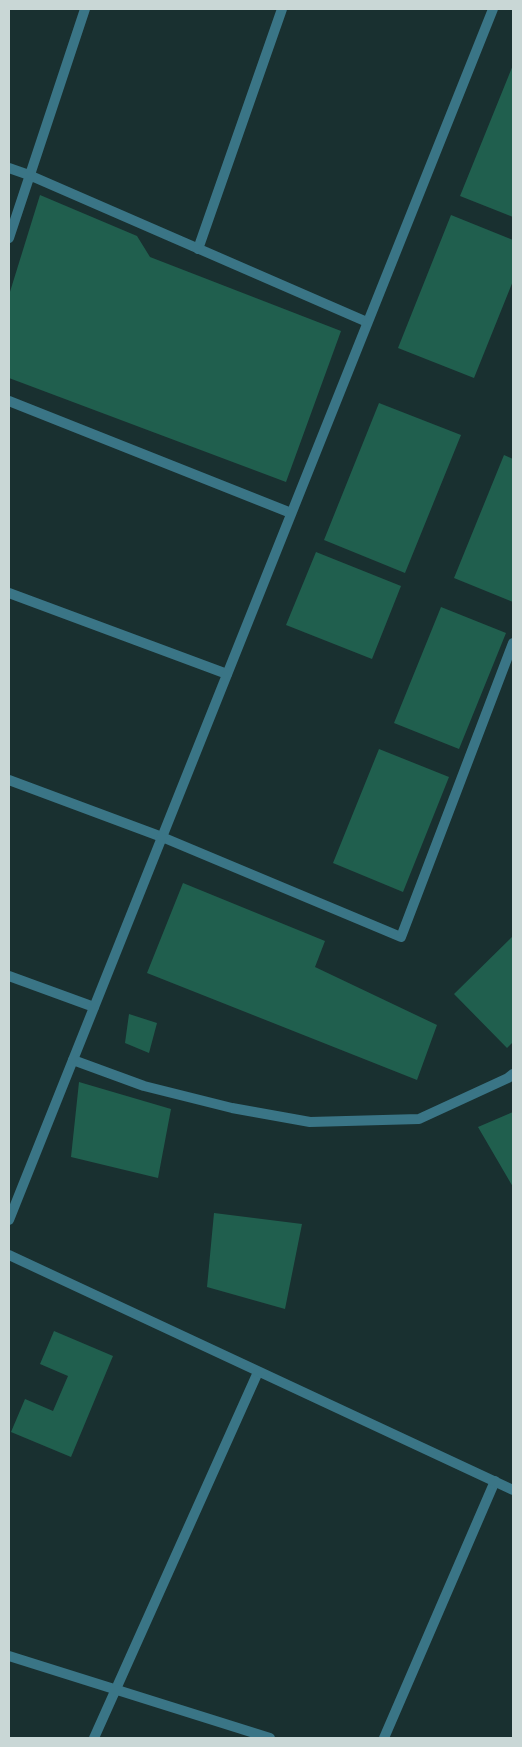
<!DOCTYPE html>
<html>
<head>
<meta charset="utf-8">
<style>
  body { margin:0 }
  #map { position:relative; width:522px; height:1747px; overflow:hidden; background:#193030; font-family:Roboto,sans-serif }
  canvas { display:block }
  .frame { position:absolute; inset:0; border:10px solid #c9d7d6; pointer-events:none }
</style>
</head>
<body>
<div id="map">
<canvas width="522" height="1747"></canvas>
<div class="frame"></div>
</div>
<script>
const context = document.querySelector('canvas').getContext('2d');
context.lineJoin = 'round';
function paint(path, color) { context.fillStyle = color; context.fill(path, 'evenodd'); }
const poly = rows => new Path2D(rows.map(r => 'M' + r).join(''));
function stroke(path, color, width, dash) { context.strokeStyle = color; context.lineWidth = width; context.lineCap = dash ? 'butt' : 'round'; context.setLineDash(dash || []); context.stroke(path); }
const building = poly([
  [513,65,513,217,460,196],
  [40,195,137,236,150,257,341,331,286,482,9,378,9,295],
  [451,215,513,240,513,281,474,378,398,348],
  [379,403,461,435,405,573,324,540],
  [504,455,513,459,513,602,454,578],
  [316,552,401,586,372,659,286,625],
  [441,607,506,633,459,749,394,723],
  [379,749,449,777,403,892,333,863],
  [183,883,325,941,315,967,437,1025,417,1080,147,973],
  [513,936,513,1042,507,1048,454,994],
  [129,1014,157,1023,149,1053,125,1043],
  [79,1082,171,1109,158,1178,71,1157],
  [513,1112,513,1187,478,1127],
  [214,1213,302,1224,285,1309,207,1287],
  [54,1331,113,1356,71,1457,11,1432,25,1399,53,1411,68,1376,40,1364]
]);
const minor = poly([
  [9,168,29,175,367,322],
  [9,238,85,9],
  [198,249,282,9],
  [9,401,291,513],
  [9,593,227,674],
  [9,780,162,837,401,937,513,643],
  [9,976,94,1007],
  [73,1060,144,1086,232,1108,310,1122,419,1119,508,1078,513,1074],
  [9,1656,270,1738],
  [94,1738,258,1372],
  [384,1738,495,1481]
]);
const tertiary = poly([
  [9,1220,493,9],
  [9,1255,513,1490]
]);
paint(building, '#205f4e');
stroke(minor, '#3a7586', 10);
stroke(tertiary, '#3a7586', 10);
</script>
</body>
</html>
